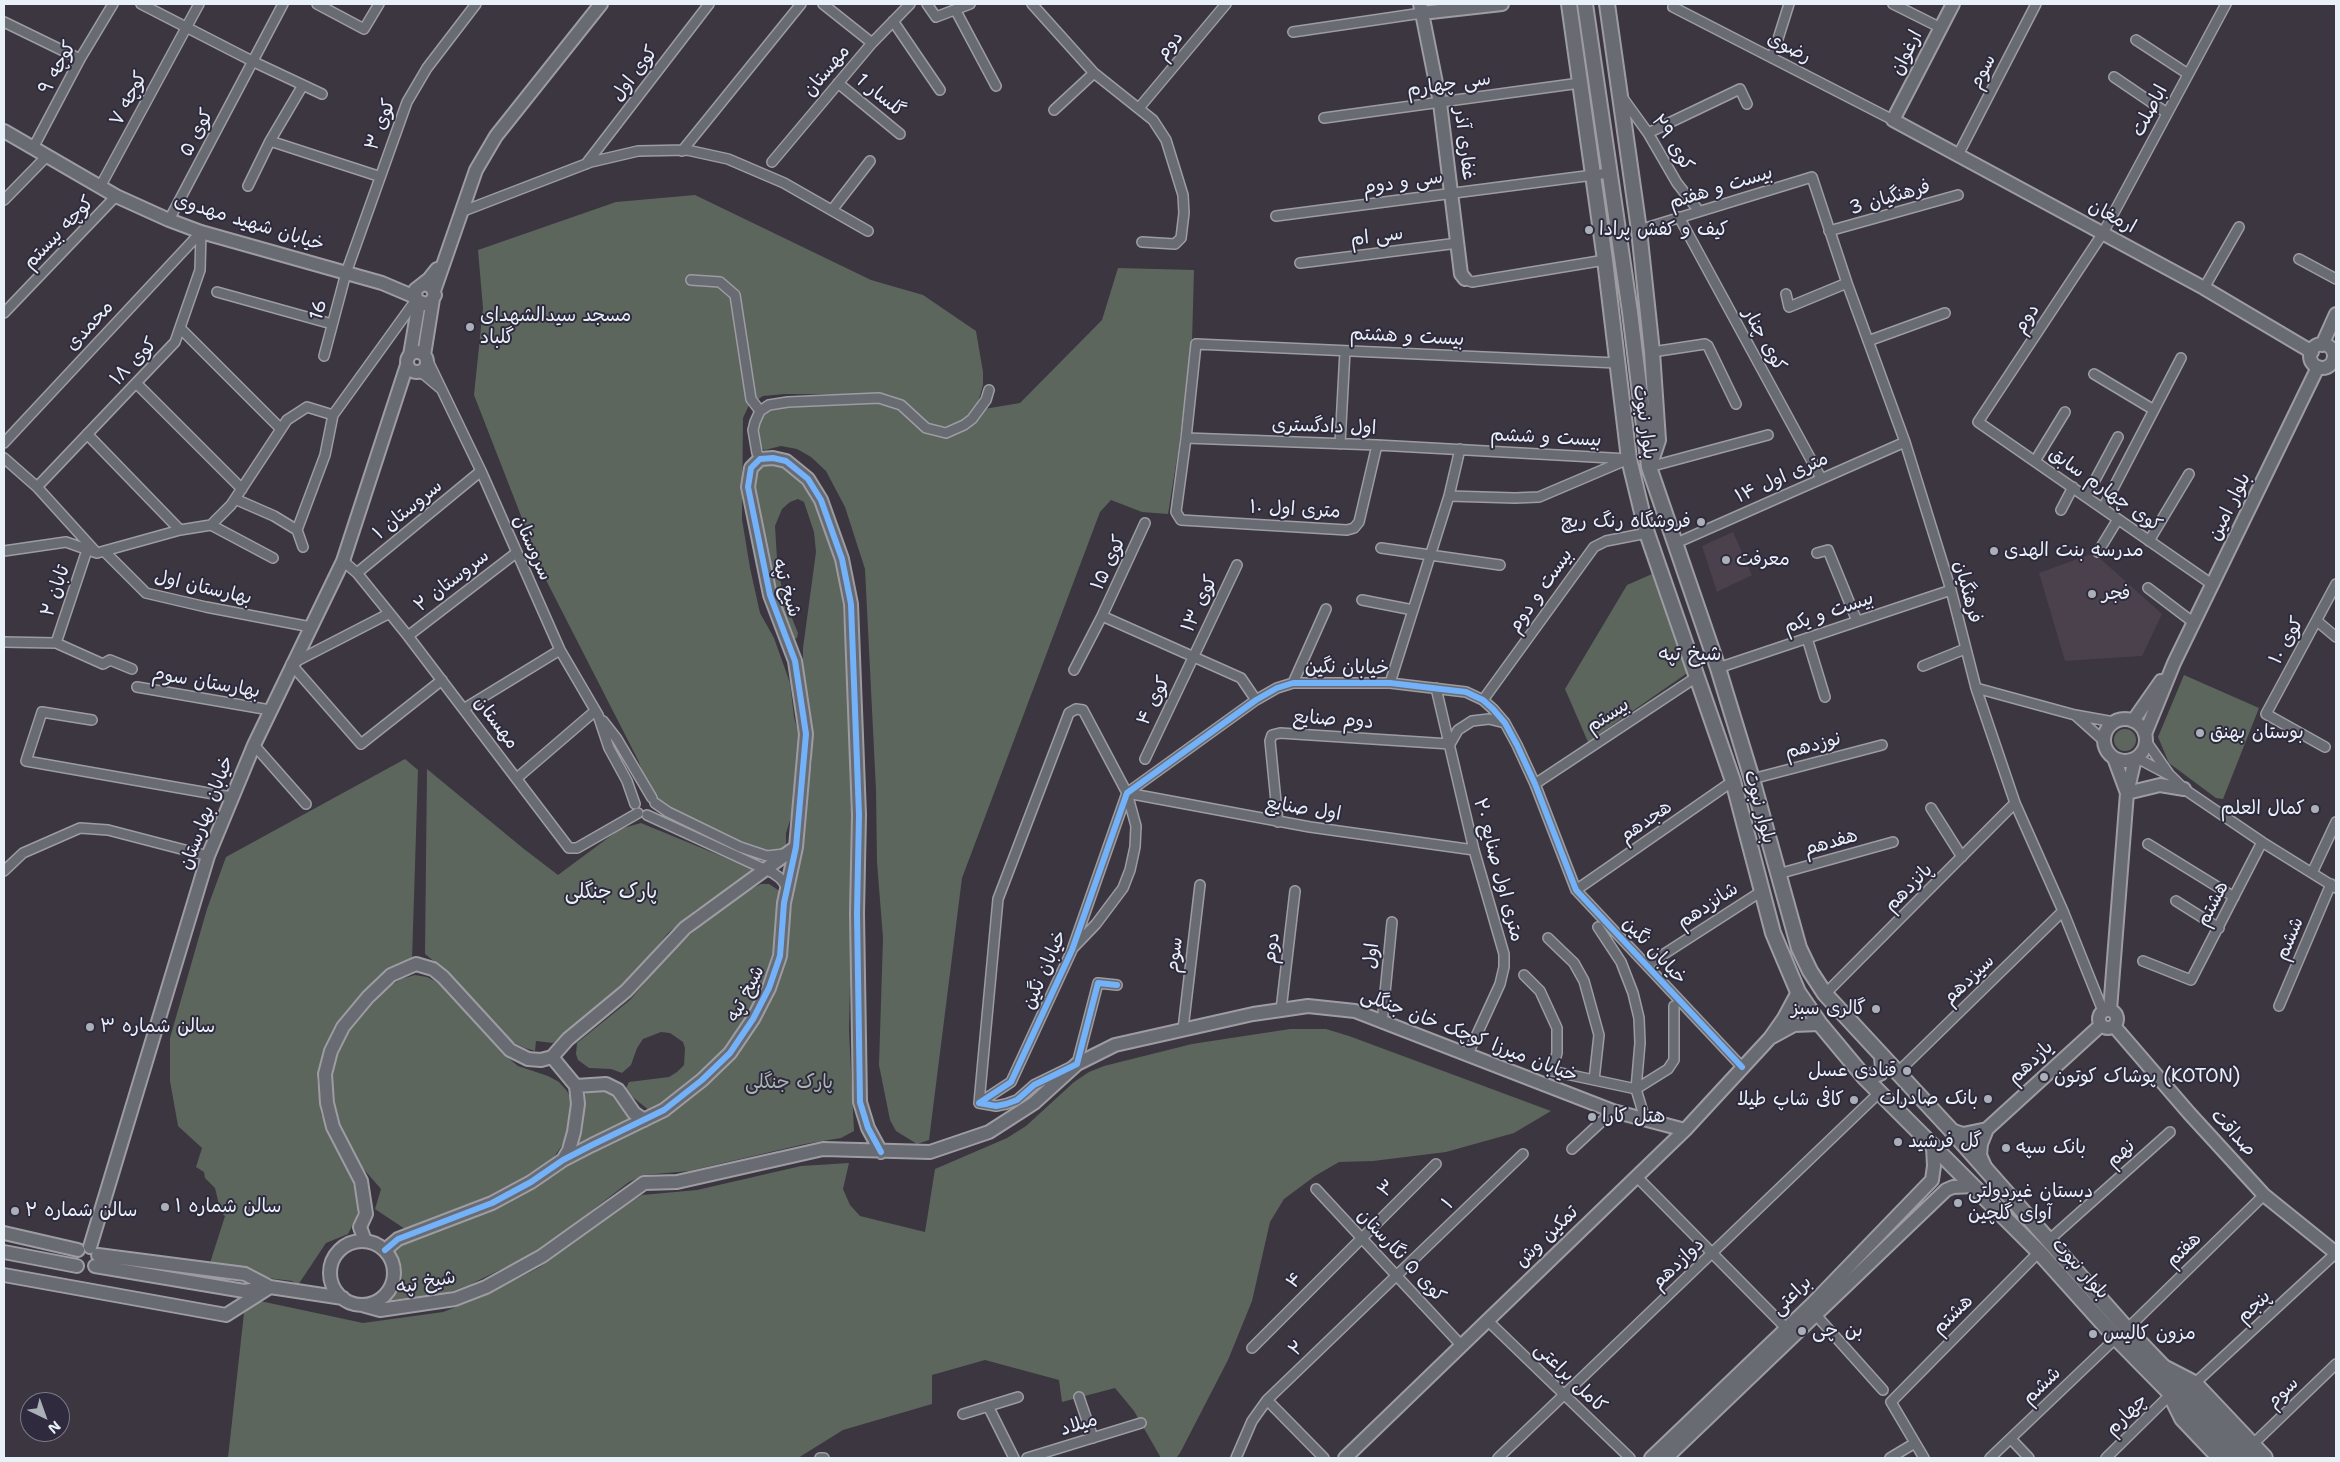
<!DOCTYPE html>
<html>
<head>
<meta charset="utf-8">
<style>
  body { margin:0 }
  #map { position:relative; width:2340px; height:1462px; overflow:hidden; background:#3b3640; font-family:"Shantell Sans",sans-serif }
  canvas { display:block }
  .frame { position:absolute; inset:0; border:5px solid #e8f1f8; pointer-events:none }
  .north { position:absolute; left:20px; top:1392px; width:50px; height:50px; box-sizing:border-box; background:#2f2a3d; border:1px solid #797a88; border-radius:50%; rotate:138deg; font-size:14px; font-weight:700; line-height:20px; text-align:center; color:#e8f1f8 }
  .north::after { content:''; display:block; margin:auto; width:18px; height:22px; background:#abb0b8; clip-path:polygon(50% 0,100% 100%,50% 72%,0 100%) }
</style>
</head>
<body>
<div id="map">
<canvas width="2340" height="1462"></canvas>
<div class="frame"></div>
<div class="north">N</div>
</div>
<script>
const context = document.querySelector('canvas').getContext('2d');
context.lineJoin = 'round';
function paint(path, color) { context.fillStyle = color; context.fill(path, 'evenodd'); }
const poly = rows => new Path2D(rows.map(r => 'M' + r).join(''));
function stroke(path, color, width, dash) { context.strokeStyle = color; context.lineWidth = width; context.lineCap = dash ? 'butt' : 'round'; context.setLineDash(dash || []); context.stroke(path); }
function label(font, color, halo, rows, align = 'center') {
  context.font = font + ' "Shantell Sans","Playpen Sans Arabic",sans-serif'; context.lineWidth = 4; context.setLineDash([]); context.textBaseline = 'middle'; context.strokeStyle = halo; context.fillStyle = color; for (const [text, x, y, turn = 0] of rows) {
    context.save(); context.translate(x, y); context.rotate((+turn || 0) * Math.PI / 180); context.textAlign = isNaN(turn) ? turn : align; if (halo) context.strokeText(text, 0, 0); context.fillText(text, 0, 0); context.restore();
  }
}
const built = poly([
  [1733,532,1752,575,1717,592,1702,546],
  [2094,553,2162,614,2142,656,2065,661,2039,573]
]);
const green = poly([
  [695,195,871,280,923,295,976,331,983,372,983,385,978,403,972,414,958,424,948,427,936,426,925,422,902,400,889,395,785,394,763,396,749,405,743,418,742,519,750,568,760,613,774,638,790,683,794,717,802,746,793,811,786,833,786,854,777,859,657,809,638,760,546,580,474,395,483,308,478,250,616,202],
  [1118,268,1194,270,1192,342,1178,452,1168,514,1142,512,1111,500,1100,512,962,878,929,1140,917,1144,896,1131,890,1120,879,1065,883,938,877,862,876,790,865,569,845,507,826,471,811,457,797,449,781,446,765,450,760,448,755,417,770,403,876,401,897,407,924,432,934,436,946,436,961,432,974,421,984,409,1020,403,1102,320],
  [766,463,777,463,789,469,802,481,816,502,830,544,842,590,852,748,853,850,849,1030,854,1131,841,1138,805,1144,689,1171,644,1175,629,1182,539,1251,469,1285,444,1294,374,1302,368,1300,400,1286,402,1280,393,1245,660,1115,727,1060,784,959,812,761,811,736,803,674,803,648,816,552,814,532,804,502,798,499,790,502,782,509,775,526,777,559,783,596,798,633,797,638,794,639,772,592,753,484,758,467],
  [1659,571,1693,669,1588,742,1565,689,1627,585],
  [2184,675,2259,708,2223,799,2216,798,2169,763,2158,737],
  '2114 740a11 11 0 1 1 22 0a11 11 0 1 1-22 0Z',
  [405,759,418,770,412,960,398,965,377,980,333,1033,317,1078,321,1114,353,1182,359,1207,356,1218,348,1234,326,1243,298,1285,292,1281,212,1271,210,1263,225,1216,221,1213,215,1188,205,1178,204,1172,196,1167,202,1148,178,1126,170,1081,170,1038,207,909,226,857],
  [427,769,524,849,558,875,620,829,641,823,755,870,696,910,668,933,627,984,553,1043,536,1041,535,1051,525,1048,511,1041,495,1029,469,996,445,970,425,954],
  [761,884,769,884,781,892,778,943,767,982,740,1035,695,1085,650,1111,630,1095,626,1088,629,1082,669,1077,677,1072,684,1065,685,1048,683,1042,670,1033,661,1032,643,1039,637,1048,631,1065,622,1073,611,1069,589,1068,578,1060,576,1054,577,1043,630,1000,673,949,724,906,743,893],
  [415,975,427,977,439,983,502,1053,518,1066,548,1076,559,1082,567,1091,574,1106,565,1141,552,1160,511,1189,416,1227,405,1229,375,1209,381,1189,354,1158,342,1133,332,1104,329,1079,342,1040,386,988,401,979],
  [1290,1029,1326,1029,1349,1036,1551,1111,1514,1133,1446,1152,1373,1161,1339,1162,1315,1176,1284,1199,1270,1222,1252,1301,1228,1360,1180,1453,1176,1458,1161,1458,1134,1411,1115,1388,1062,1402,1059,1380,985,1360,932,1375,932,1404,843,1430,798,1458,228,1458,244,1313,247,1307,260,1301,363,1323,443,1312,482,1297,540,1267,622,1207,642,1195,697,1190,801,1166,849,1163,843,1189,850,1205,860,1216,925,1232,935,1169,1007,1138,1026,1126,1074,1082,1089,1072,1104,1066,1192,1044],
  [601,1087,609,1092,632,1117,631,1121,579,1143,576,1141,586,1091]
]);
const street = poly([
  [141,4,254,62,322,94],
  [317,4,364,29,379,4],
  [823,4,872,43],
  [927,4,936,17,970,4],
  [1032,4,1094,73,1153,120,1166,140,1183,195,1184,213,1181,238,1175,244,1142,242],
  [1674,4,1673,7,1893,120],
  [1893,4,1941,28],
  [956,11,996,86],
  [893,21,940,90],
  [4,22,80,59],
  [1293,32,1422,13],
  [2136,40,2188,74],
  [1772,58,1789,4],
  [2114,77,2167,113],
  [838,83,900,134],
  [1622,97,1648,133,1677,183,1699,211],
  [1139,108,1226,4],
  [1054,110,1094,73],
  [1324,118,1580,83],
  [1648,133,1740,89,1747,104],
  [270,141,378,176],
  [33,148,80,59,113,4],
  [682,151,801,4],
  [1958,155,2036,4],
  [772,162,872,43,910,4],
  [586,164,709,4],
  [248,186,270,141,303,85],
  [100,187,199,4],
  [4,200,46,157],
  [832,210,870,161],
  [461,212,591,162,638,151,687,150,728,159,784,183,868,231],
  [1276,216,1609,173],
  [1679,217,1821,478],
  [169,220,283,4],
  [1639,230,1812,177,1847,283,1905,442,1951,590,1976,688,2015,803,2063,911,2103,1011],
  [1829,231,1958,195],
  [2299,259,2336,279],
  [1300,263,1458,243],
  [1465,279,1472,282,1605,260],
  [691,280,720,282,735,295,751,399,760,411],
  [2204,288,2239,227],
  [217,292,332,324],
  [1786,294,1789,307,1847,283],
  [4,313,116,196],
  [180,328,281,429],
  [1868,341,1945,313],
  [1652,352,1705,344,1708,346,1736,404],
  [324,356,346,273,407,102,427,68,476,4],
  [427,359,481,471,560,650,598,715,609,748,627,781,635,804],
  [2333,362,2336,364],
  [421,372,440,388],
  [2094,374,2154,410],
  [136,383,242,489],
  [87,434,180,530],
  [1186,438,1377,445,1629,459],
  [4,443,201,232],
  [1340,444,1345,351],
  [1377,445,1359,522,1354,528,1347,530,1181,520,1176,512,1186,438,1196,344,1617,363],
  [4,458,37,487,95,551],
  [760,459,757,453,753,430,755,422,760,411,769,405,788,402,879,398,901,405,926,428,946,433,964,425,972,419,986,400,989,390],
  [2035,461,2065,412],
  [1649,467,1768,435],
  [37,487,175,342,200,270,201,232],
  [1449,496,1515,498,1539,497,1626,460],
  [2086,497,2118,437],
  [235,499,274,516,297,530,325,455,333,415,416,300],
  [2103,508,2181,358],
  [2061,510,2073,487],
  [211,525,273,558],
  [297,530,303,547],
  [2149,541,2189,474],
  [1674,544,1905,442],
  [1381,548,1500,565],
  [4,551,66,542,97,553,180,530,211,525,231,505,287,420,307,407,333,415],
  [104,551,146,593,206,607,311,627],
  [2098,552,2118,519],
  [1817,553,1828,550,1857,621],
  [343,561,357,573,408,636,569,848,577,848,638,813],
  [357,573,481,471],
  [2213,585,1978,422,2103,233,2226,4],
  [2148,588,2194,623],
  [1362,600,1413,610],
  [388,614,291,664,361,744,442,680],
  [1102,616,1241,678,1256,700],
  [2317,621,2336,637],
  [408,636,516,553],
  [1807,638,1825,697],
  [4,642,56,643,103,664,110,660,132,669],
  [56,643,87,550],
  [1923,666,1965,649],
  [1718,668,1951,590],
  [1074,670,1102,616,1145,523],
  [1293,683,1326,609],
  [1390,683,1449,496,1460,449],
  [137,687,270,710],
  [1436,688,1474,850,1504,954,1504,967,1500,984,1467,1056],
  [1976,688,2075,715,2114,722],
  [1483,700,1594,547,1606,541,1647,533],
  [465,708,560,650],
  [2075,715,2104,741],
  [92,720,42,712,26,761,231,797],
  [603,721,617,739,652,798],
  [2146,741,2169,774],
  [254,745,306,804],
  [2325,747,2266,714,2336,584],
  [2137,758,2171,776,2184,789,2262,842,2336,888],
  [1145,759,1237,565],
  [517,778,595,711],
  [1752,779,1882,745],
  [1535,784,1698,676],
  [1127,793,1310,827,1474,850],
  [655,803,668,812,740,847,767,856,784,854],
  [1931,808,1962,857],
  [647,815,773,873,780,878,788,888],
  [1278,822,1270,741,1272,735,1280,733,1450,744,1458,730,1472,721,1489,719,1505,723],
  [2148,844,2234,897],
  [4,871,23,853,80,828,108,830,208,856],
  [2312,873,2336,822],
  [1778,874,1893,842],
  [1576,890,1733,781],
  [2176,901,2219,928],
  [1548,938,1574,963,1584,981,1599,1035,1594,1080],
  [2143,961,2191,980,2262,842],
  [1647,965,1762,891],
  [1524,975,1540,991,1557,1028,1557,1053,1552,1071,1636,1089,1640,1043,1639,1018,1633,993,1621,962,1598,927],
  [1117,985,1098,983,1077,1064,1034,1085,1017,1100,1006,1104,996,1106,979,1103,1011,1082,1072,950,1127,793,1256,700,1277,688,1293,683,1390,683,1466,692,1483,700,1493,709,1505,723,1517,745,1535,784,1576,890,1742,1067],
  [1825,994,2015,803],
  [2279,1006,2331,884],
  [1281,1010,1295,891],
  [1382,1023,1392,922],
  [1183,1029,1200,885],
  [1897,1073,2063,911],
  [979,1103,998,899,1069,713,1076,709,1083,710,1127,793,1136,826,1135,847,1130,870,1123,888,1096,924,1073,948],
  [1645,1119,1636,1089,1668,1069,1674,1060,1674,1006],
  [1572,1149,1613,1111],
  [1636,1176,1789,1331],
  [1316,1189,1461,1345],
  [2049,1240,2170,1132],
  [1815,1314,1883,1390],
  [1487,1320,1630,1458],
  [2127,1329,2264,1195],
  [1252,1348,1436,1164],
  [2194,1384,2336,1253],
  [1079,1397,1093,1438],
  [1267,1400,1324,1458],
  [988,1406,1014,1458],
  [963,1414,1018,1397],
  [2011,1439,2029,1458],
  [2252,1445,2336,1364],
  [820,1458,824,1458],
  [1027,1458,1141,1423],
  [1236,1458,1252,1421,1267,1400,1523,1154],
  [1498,1458,1880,1092],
  [1890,1458,1915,1443],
  [1924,1458,1891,1402,2039,1252],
  [1990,1458,2116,1338],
  [2106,1458,2171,1394]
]);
const secondary = poly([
  [1420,4,1422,13,1502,4],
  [1953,4,1893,120,2204,288,2312,352],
  [1422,13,1440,103,1461,274,1465,279],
  [4,131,116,196,169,220,201,232,382,283,415,297],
  [424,284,432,287,435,295,431,302,425,304,416,300,415,290,429,279,437,269],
  [434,291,476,170,496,136,601,4],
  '2310 356a12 12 0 1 1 24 0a12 12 0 1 1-24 0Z',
  [2322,345,2336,314],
  '407 362a10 10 0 1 1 20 0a10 10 0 1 1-20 0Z',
  [410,355,419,302],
  [424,355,433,299],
  '2104 740a21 21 0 1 1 42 0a21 21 0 1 1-42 0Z',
  [2133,721,2161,681],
  [2145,734,2174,663,2318,367],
  [2114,758,2127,793],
  [2127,793,2160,785,2184,789],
  '2099 1019a9 9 0 1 1 18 0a9 9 0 1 1-18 0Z',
  [2110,1010,2127,793,2135,759],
  [2114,1026,2189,1113,2264,1195,2336,1253],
  [1772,1037,1794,1025,1820,1024],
  [552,1057,576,1086,606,1084,618,1090,634,1113,644,1120],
  [1987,1129,2101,1025],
  [1951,1130,1963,1134,1987,1129,1981,1144,1980,1155,1986,1169],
  [563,1160,569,1150,574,1132,578,1104,576,1086],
  [4,1233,78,1250],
  [365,1241,360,1227,366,1214,361,1181,333,1127,327,1103,325,1074,331,1051,343,1027,368,997,391,975,416,964,433,969,443,977,510,1050,528,1059,541,1060,552,1057,568,1039,626,991,685,928,796,847],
  '330 1273a32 32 0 1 1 64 0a32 32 0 1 1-64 0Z',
  [90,1247,208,856,254,745,343,561,407,365],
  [385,1250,398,1239,492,1203,531,1182,563,1160,592,1145,664,1110,702,1080,730,1053,753,1019,769,988,780,956,784,903,796,847,806,734,795,661,770,595,748,487,751,468,760,459,773,458,786,461,808,479,821,500,842,559,851,604,859,815,857,913,860,1102,868,1128,881,1152],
  [4,1252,77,1266],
  [98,1255,245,1274,270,1287,343,1298],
  [95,1266,244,1291,265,1288],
  [4,1275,226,1315,270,1287],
  [362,1305,380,1310,455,1299,486,1287,542,1256,644,1183,677,1182,823,1149,930,1152,989,1132,1034,1103,1077,1064,1115,1045,1253,1014,1281,1010,1308,1006,1355,1011,1613,1111,1685,1130],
  [1345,1458,1685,1130,1770,1038,1784,1018,1798,992],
  [1651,1458,1813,1303,1932,1180,1934,1166,1933,1146],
  [1666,1458,1946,1190,1953,1187,1973,1186]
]);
const primary = poly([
  [1569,4,1605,260,1629,459,1647,533,1733,781,1773,933,1798,992,1820,1024,1865,1078,2039,1252,2116,1338,2234,1458],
  [1585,4,1630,312,1649,467,1718,668,1752,779,1799,948,1810,971,1825,994,1951,1130,2127,1329,2251,1458],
  [1607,4,1639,230,1652,352,1658,440,1650,464],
  [1865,1078,1880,1073,1883,1068,1882,1057]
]);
const highway = poly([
  [2165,1369,2194,1384,2264,1458],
  [2171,1394,2183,1418,2221,1458]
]);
const cycleway = poly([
  [1117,985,1098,983,1077,1064,1034,1085,1017,1100,1006,1104,996,1106,979,1103,1011,1082,1072,950,1127,793,1256,700,1277,688,1293,683,1390,683,1466,692,1483,700,1493,709,1505,723,1517,745,1535,784,1576,890,1742,1067],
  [385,1250,398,1239,492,1203,531,1182,563,1160,592,1145,664,1110,702,1080,730,1053,753,1019,769,988,780,956,784,903,796,847,806,734,795,661,770,595,748,487,751,468,760,459,773,458,786,461,808,479,821,500,842,559,851,604,859,815,857,913,860,1102,868,1128,881,1152]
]);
const markers = [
  [1589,230,5,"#abb0b8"],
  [470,327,5,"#abb0b8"],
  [1701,522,5,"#abb0b8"],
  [1994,551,5,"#abb0b8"],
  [1726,560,5,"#abb0b8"],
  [2092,594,5,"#abb0b8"],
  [2200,733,5,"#abb0b8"],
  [2315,809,5,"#abb0b8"],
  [1876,1009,5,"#abb0b8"],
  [90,1027,5,"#abb0b8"],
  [1907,1071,5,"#abb0b8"],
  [2044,1077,5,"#abb0b8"],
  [1988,1099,5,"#abb0b8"],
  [1854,1100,5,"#abb0b8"],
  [1592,1117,5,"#abb0b8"],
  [1898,1142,5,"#abb0b8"],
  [2006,1148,5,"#abb0b8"],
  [1958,1203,5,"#abb0b8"],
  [165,1207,5,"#abb0b8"],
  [15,1211,5,"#abb0b8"],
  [1802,1331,5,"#abb0b8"],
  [2093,1334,5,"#abb0b8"]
];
const streetNames = [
  ["دوم",1170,46,-51],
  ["رضوی",1789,48,27],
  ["ارغوان",1907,53,-63],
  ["کوچه ۹",58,68,-61],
  ["مهستان",827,71,-50],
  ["سوم",1983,72,-63],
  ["کوی اول",635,74,-53],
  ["سی چهارم",1449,85,-8],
  ["گلسار 1",880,96,39],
  ["کوچه ۷",129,99,-62],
  ["اباصلت",2150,111,-62],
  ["کوی ۳",381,125,-69],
  ["کوی ۵",197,133,-62],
  ["کوی ۲۹",1672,143,58],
  ["غفاری آذر",1464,144,83],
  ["سی و دوم",1403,183,-8],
  ["بیست و هفتم",1721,188,-17],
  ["فرهنگیان 3",1890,198,-16],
  ["ارمغان",2112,217,28],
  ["خیابان شهید مهدوی",249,223,17],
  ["کوچه بیستم",59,233,-46],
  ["سی ام",1377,237,-7],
  ["16",319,310,-75],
  ["دوم",2027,319,-57],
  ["محمدی",90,326,-47],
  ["بیست و هشتم",1407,337,3],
  ["کوی چنار",1764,340,61],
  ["کوی ۱۸",134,362,-46],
  ["بلوار نبوت",1644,422,82],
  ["اول دادگستری",1324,427,2],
  ["بیست و ششم",1546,438,3],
  ["۱۴ متری اول",1782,478,-24],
  ["کوی چهارم سابق",2105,490,35],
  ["بلوار امین",2230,507,-64],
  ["سروستان ۱",408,510,-39],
  ["۱۰ متری اول",1295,510,3],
  ["سروستان",532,548,66],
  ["کوی ۱۵",1109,563,-65],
  ["سروستان ۲",452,581,-38],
  ["بهارستان اول",203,588,13],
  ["شیخ تپه",786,588,73],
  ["تابان ۲",56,591,-71],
  ["بیست و دوم",1541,591,-55],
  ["فرهنگیان",1967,592,75],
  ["کوی ۱۳",1200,604,-65],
  ["بیست و یکم",1829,613,-19],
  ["کوی ۱۰",2287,641,-61],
  ["خیابان نگین",1347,668,1],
  ["بهارستان سوم",206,683,10],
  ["کوی ۴",1154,701,-64],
  ["بیستم",1608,716,-33],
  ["دوم صنایع",1333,720,4],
  ["مهستان",496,723,53],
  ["نوزدهم",1813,746,-15],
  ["بلوار نبوت",1759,807,75],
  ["اول صنایع",1303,809,9],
  ["خیابان بهارستان",207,813,-69],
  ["هجدهم",1646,822,-35],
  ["هفدهم",1831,843,-16],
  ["۲۰ متری اول صنایع",1498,870,75],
  ["پانزدهم",1909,888,-45],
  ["هشتم",2213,904,-63],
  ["شانزدهم",1708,906,-33],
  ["ششم",2290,939,-67],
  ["دوم",1272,948,-83],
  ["خیابان نگین",1654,951,47],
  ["سوم",1175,955,-83],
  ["اول",1372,956,-84],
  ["خیابان نگین",1045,970,-66],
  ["سیزدهم",1969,980,-44],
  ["شیخ تپه",746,994,-63],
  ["خیابان میرزا کوچک خان جنگلی",1469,1036,21],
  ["یازدهم",2031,1063,-43],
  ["صداقت",2233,1133,47],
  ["نهم",2121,1154,-42],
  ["۳",1387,1189,-44],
  ["۱",1448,1204,-44],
  ["تمکین وش",1547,1237,-44],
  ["هفتم",2184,1250,-44],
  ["کوی ۵ نگارستان",1401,1256,47],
  ["دوازدهم",1678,1264,-44],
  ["بلوار نبوت",2080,1269,48],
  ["۴",1295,1281,-45],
  ["شیخ تپه",426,1283,-11],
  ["براعتی",1792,1296,-44],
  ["پنجم",2254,1307,-43],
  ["هشتم",1953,1315,-45],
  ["۲",1297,1349,-44],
  ["کامل براعتی",1570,1378,44],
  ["ششم",2042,1386,-44],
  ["سوم",2283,1393,-44],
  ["چهارم",2127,1415,-45],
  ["میلاد",1079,1425,-17]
];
const poiNames = [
  ["کیف و کفش پرادا",1599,230],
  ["مسجد سیدالشهدای",480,316],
  ["گلباد",480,338],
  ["فروشگاه رنگ ریچ",1691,522,"right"],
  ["مدرسه بنت الهدی",2004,551],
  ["معرفت",1736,560],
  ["فجر",2102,594],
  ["بوستان بهنق",2210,733],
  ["کمال العلم",2305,809,"right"],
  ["گالری سبز",1866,1009,"right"],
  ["سالن شماره ۳",100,1027],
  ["قنادی عسل",1897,1071,"right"],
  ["پوشاک کوتون (KOTON)",2054,1077],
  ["بانک صادرات",1978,1099,"right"],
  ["کافی شاپ طیلا",1844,1100,"right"],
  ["هتل کارا",1602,1117],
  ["گل فرشید",1908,1142],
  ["بانک سپه",2016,1148],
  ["دبستان غیردولتی",1968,1192],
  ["آوای گلچین",1968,1214],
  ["سالن شماره ۱",175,1207],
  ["سالن شماره ۲",25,1211],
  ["بن چی",1812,1331],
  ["مزون کالیس",2103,1334]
];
const parkNames = [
  ["پارک جنگلی",789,1083]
];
const neighbourhoodNames = [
  ["شیخ تپه",1690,655],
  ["پارک جنگلی",611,893]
];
paint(built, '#4b414c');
paint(green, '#5c665d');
stroke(street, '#9d9ca2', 12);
stroke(secondary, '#9d9ca2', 16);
stroke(primary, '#9d9ca2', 18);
stroke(highway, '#9d9ca2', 20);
stroke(street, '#696b72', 9);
stroke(secondary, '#696b72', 12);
stroke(primary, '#696b72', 14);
stroke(highway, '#696b72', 16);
stroke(cycleway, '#73b2f8', 6);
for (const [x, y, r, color] of markers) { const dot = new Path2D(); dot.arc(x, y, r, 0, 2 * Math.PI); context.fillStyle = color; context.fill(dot); stroke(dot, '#2f2a3d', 2); }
label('19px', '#e8f1f8', '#2f2a3d', streetNames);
label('19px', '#e8f1f8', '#2f2a3d', poiNames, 'left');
label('19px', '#abb6b4', '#2f2a3d', parkNames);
label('20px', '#e8f1f8', '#2f2a3d', neighbourhoodNames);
</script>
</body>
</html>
